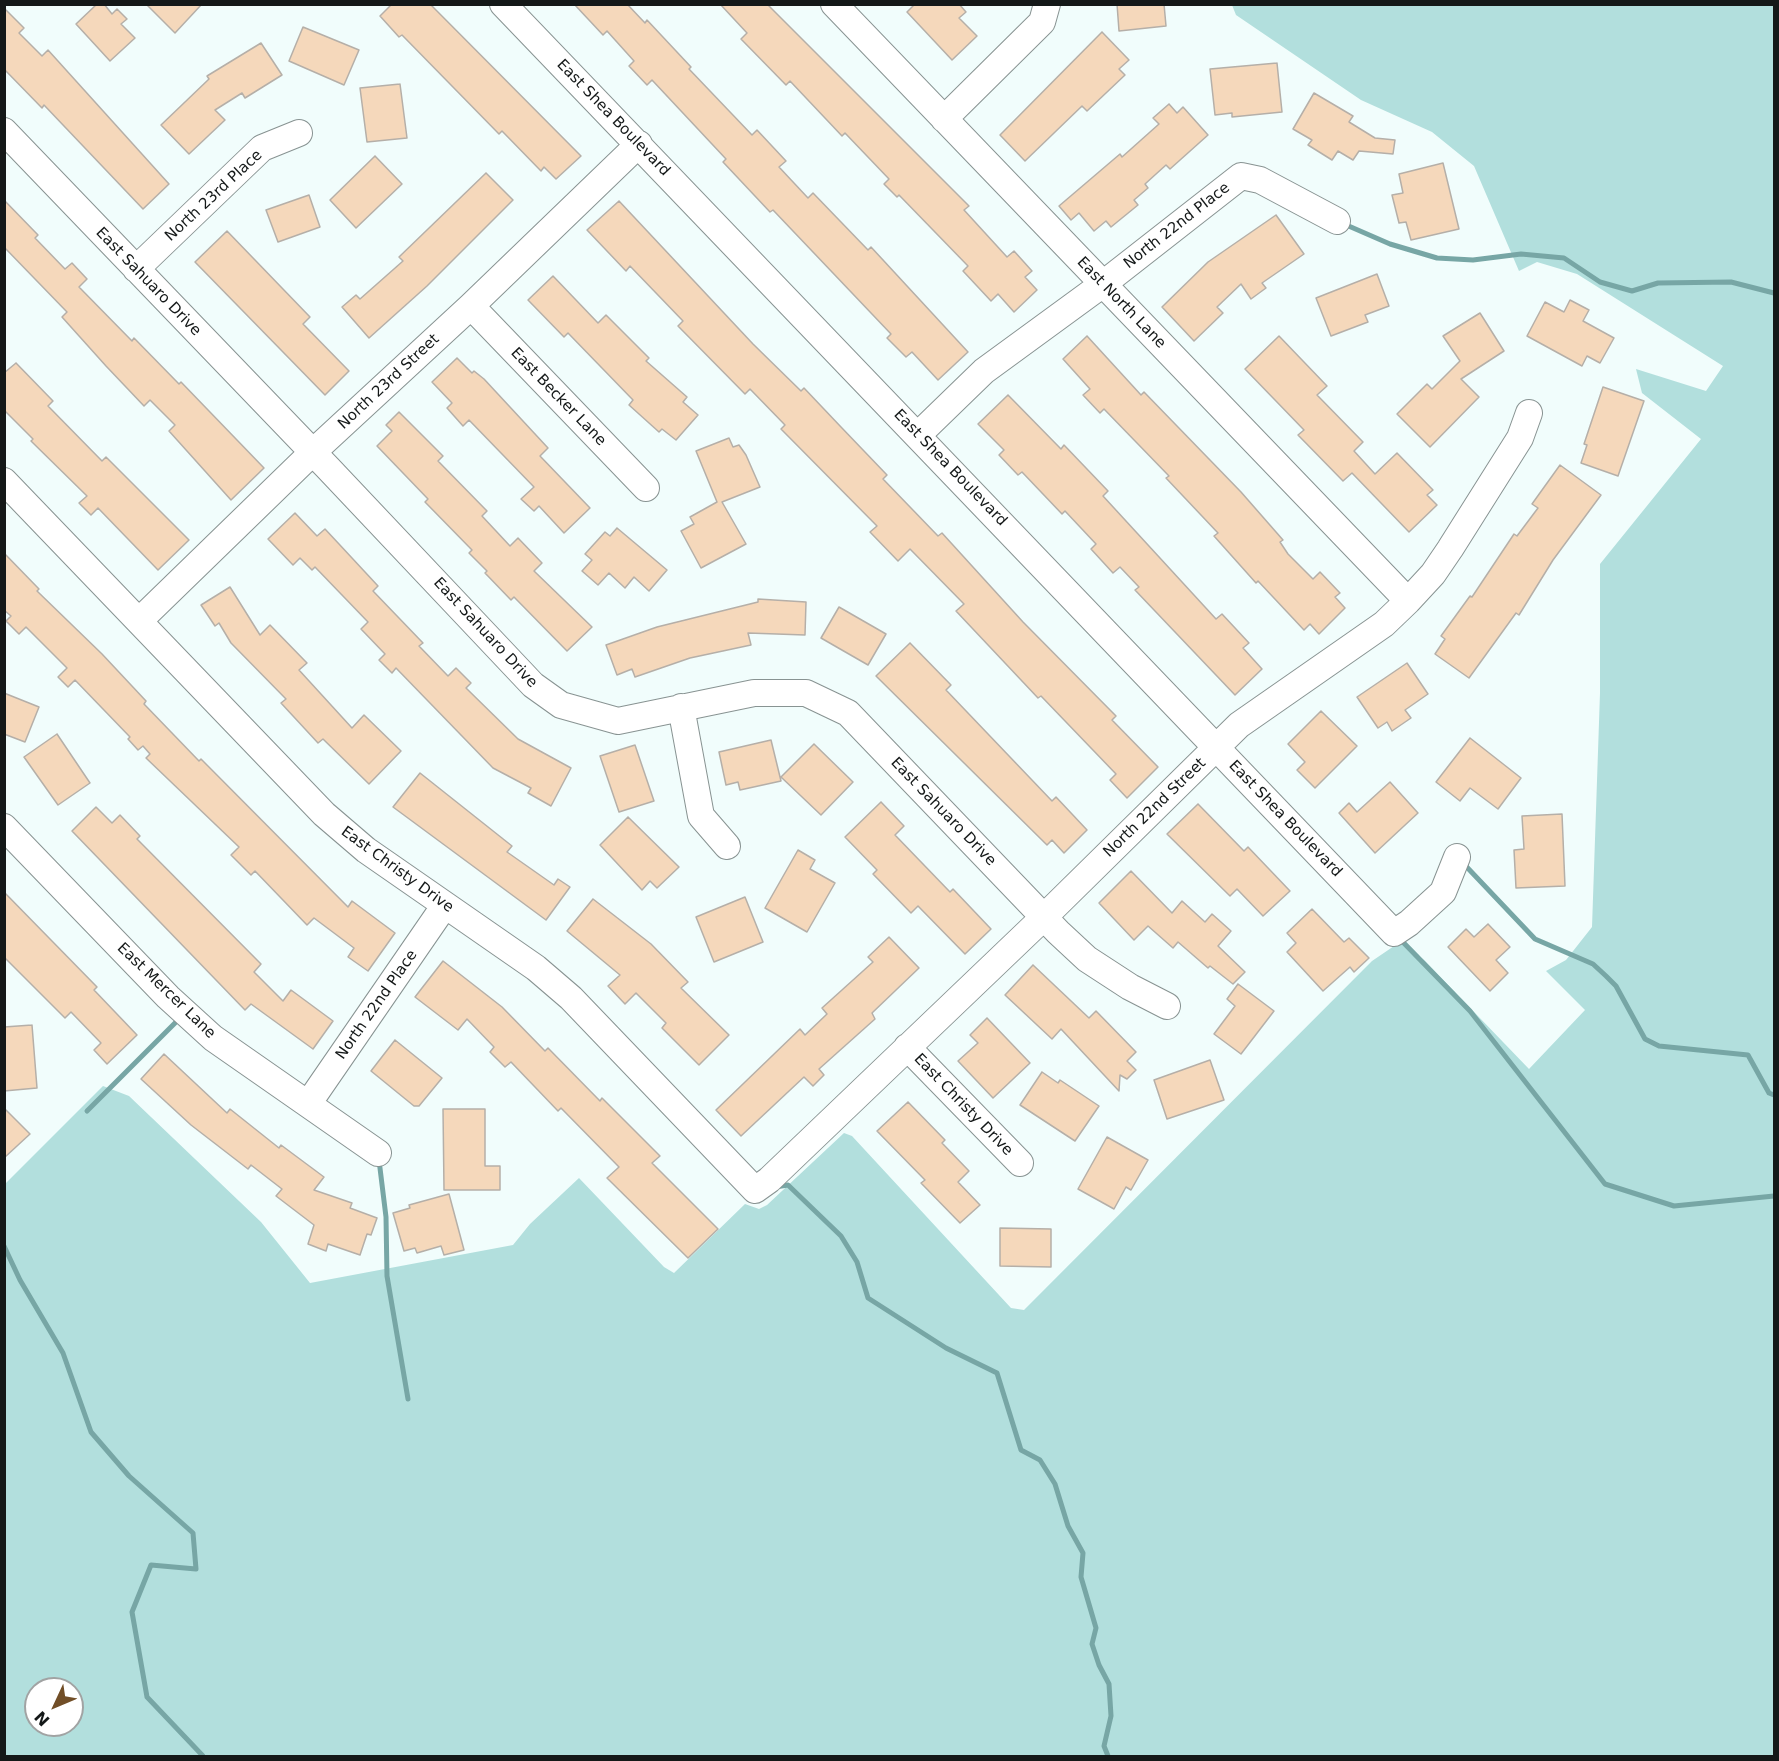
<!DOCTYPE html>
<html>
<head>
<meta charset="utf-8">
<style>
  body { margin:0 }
  #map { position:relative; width:1779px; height:1761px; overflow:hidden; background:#f1fdfc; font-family:"DejaVu Sans",sans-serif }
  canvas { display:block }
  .frame { position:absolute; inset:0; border:6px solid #141818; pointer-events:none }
  .north { position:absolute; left:24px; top:1677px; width:60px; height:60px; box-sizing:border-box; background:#fff; border:2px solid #a1a3a3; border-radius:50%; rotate:226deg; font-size:16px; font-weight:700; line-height:24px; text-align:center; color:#141818 }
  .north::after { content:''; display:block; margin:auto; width:21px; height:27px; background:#714e27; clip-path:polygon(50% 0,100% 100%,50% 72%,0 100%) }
</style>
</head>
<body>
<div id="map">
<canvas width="1779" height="1761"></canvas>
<div class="frame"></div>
<div class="north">N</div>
</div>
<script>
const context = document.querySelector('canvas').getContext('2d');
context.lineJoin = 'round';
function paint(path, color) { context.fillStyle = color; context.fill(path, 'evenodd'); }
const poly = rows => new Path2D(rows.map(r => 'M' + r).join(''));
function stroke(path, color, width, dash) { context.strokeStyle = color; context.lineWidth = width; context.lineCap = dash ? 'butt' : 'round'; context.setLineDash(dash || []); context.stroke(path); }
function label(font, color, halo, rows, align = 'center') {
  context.font = font + ' "DejaVu Sans",sans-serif'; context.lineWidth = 6; context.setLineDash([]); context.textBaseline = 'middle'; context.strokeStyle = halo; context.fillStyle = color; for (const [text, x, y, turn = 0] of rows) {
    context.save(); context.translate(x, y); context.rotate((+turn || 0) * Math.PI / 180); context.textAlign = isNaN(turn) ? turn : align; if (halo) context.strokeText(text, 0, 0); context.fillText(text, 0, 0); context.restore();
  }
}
const green = poly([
  [1232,5,1774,5,1774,1756,5,1756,5,1184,103,1086,129,1096,261,1222,310,1283,513,1245,530,1224,579,1178,664,1267,674,1273,745,1204,759,1209,767,1205,844,1133,852,1136,1011,1308,1024,1310,1372,961,1400,942,1424,960,1529,1069,1585,1010,1546,971,1566,960,1592,927,1600,693,1600,564,1701,439,1642,393,1636,369,1706,391,1723,366,1577,274,1537,262,1519,271,1474,166,1432,132,1361,100,1236,15],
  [36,1689,72,1689,72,1725,36,1725]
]);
const stream = poly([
  [1344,224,1390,244,1437,258,1473,260,1521,254,1564,258,1600,282,1632,291,1658,283,1731,282,1774,293],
  [1462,862,1535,939,1593,964,1606,976,1616,986,1645,1039,1659,1046,1748,1055,1769,1093,1774,1095],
  [1398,937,1470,1011,1605,1184,1674,1206,1774,1196],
  [87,1111,181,1017],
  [379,1160,386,1217,387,1276,408,1399],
  [775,1187,788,1185,841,1236,857,1262,868,1298,946,1348,997,1373,1021,1450,1040,1460,1055,1484,1068,1526,1083,1553,1081,1577,1096,1628,1092,1644,1099,1665,1109,1684,1111,1716,1104,1746,1108,1756],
  [4,1246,20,1280,63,1353,91,1432,129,1476,193,1533,196,1569,151,1565,132,1612,147,1697,203,1756]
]);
const building = poly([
  [97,4,104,4,112,14,117,9,127,19,121,24,135,38,110,61,76,24,97,4],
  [146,4,202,4,175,33,146,4],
  [392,4,430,4,581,156,556,179,544,167,541,171,502,131,499,134,402,35,399,37,380,16,392,4],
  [574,4,627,4,645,23,647,20,691,67,689,69,752,135,757,130,786,161,779,167,808,198,813,193,868,250,871,247,968,352,938,380,912,352,906,357,887,338,891,334,773,210,770,212,723,162,726,159,652,80,647,85,629,66,634,61,607,31,603,35,574,4],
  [720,4,767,4,969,206,964,210,1007,257,1014,251,1032,271,1025,277,1037,290,1014,312,998,294,991,301,963,271,968,266,899,195,897,197,884,184,889,179,845,133,842,136,790,81,786,85,741,39,747,33,720,4],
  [915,4,959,4,966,12,959,18,977,36,952,60,907,12,915,4],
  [1117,4,1164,4,1166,26,1119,31,1117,4],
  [4,8,24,28,19,33,42,56,48,50,169,184,143,209,44,105,42,108,4,69,4,8],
  [303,27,359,50,344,85,289,61,303,27],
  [1102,32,1129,60,1119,69,1125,75,1087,111,1082,106,1025,161,1000,135,1102,32],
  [261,43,282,75,245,98,242,93,215,110,225,120,189,154,161,125,209,79,207,76,261,43],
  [1277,63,1282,112,1232,117,1232,113,1215,115,1210,69,1277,63],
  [400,84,407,138,367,142,360,88,400,84],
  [1314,93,1353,116,1349,122,1375,138,1395,140,1393,154,1359,151,1353,160,1338,151,1332,160,1308,145,1312,140,1293,129,1314,93],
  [1169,104,1177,113,1183,107,1208,135,1170,169,1166,165,1145,184,1148,188,1134,200,1138,205,1111,227,1106,221,1094,231,1079,213,1071,220,1059,206,1120,154,1122,157,1159,124,1153,118,1169,104],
  [375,156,402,184,356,228,330,200,375,156],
  [1443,163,1459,229,1411,240,1406,222,1399,223,1392,195,1403,193,1399,174,1443,163],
  [486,173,513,200,427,286,369,338,342,307,356,295,360,299,403,261,399,257,486,173],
  [309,195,320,227,278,242,266,210,309,195],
  [4,200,38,235,35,238,65,269,72,263,87,279,79,287,132,341,134,338,179,384,181,382,264,468,231,500,169,431,175,425,150,400,144,406,106,366,62,317,67,312,4,247,4,200],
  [619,201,753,344,801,391,804,388,841,427,887,475,883,479,938,536,942,533,1023,622,1116,716,1112,720,1158,767,1127,798,1110,780,1116,774,1041,696,1038,698,956,611,964,604,910,549,898,561,870,532,877,526,781,429,785,425,750,389,745,394,678,326,683,321,630,266,626,271,587,230,619,201],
  [1276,215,1304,254,1262,283,1266,288,1251,299,1241,284,1217,307,1223,313,1194,341,1162,307,1208,262,1276,215],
  [227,231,310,317,303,324,349,371,325,395,195,262,227,231],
  [1377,274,1389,306,1365,315,1368,322,1331,336,1316,298,1377,274],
  [553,276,598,323,606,315,649,358,646,361,687,397,683,402,698,415,676,440,662,429,659,432,629,405,633,400,568,333,564,337,528,300,553,276],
  [1570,300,1589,310,1583,321,1614,338,1600,363,1587,356,1582,366,1527,336,1545,302,1564,312,1570,300],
  [1480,313,1504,351,1461,379,1479,397,1430,447,1397,414,1427,384,1432,389,1460,361,1443,336,1480,313],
  [1087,336,1141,395,1144,392,1241,492,1283,540,1280,542,1288,554,1313,579,1320,572,1340,593,1335,597,1345,608,1319,634,1310,624,1304,630,1258,581,1256,583,1214,536,1218,533,1166,478,1169,476,1104,409,1100,413,1083,395,1090,389,1063,359,1087,336],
  [1279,336,1327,386,1317,395,1363,442,1354,451,1375,474,1397,453,1433,490,1427,495,1437,505,1409,532,1352,473,1343,481,1298,435,1304,430,1245,369,1279,336],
  [457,358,472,373,474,371,484,379,548,448,540,456,590,508,564,533,539,506,534,511,521,499,534,487,469,420,463,426,447,408,452,403,432,382,457,358],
  [16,363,53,401,48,406,102,461,106,457,189,540,158,570,98,508,91,515,79,503,87,496,31,441,33,439,4,410,4,373,16,363],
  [1603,387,1644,401,1618,476,1581,463,1587,445,1584,444,1603,387],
  [1008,395,1061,449,1064,445,1108,491,1103,496,1216,619,1222,614,1249,643,1243,648,1262,669,1235,695,1135,590,1139,587,1120,567,1113,573,1091,549,1096,544,1065,511,1062,514,1022,472,1018,475,999,455,1004,450,978,424,1008,395],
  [399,412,443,456,438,461,487,511,482,516,510,546,518,538,542,563,534,571,592,627,567,651,514,597,511,600,485,573,487,571,469,553,472,550,425,502,428,499,377,446,392,431,386,425,399,412],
  [729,438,733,447,739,445,746,455,760,487,722,502,746,544,701,568,681,531,694,524,690,517,717,502,696,451,729,438],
  [1560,465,1601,495,1553,560,1519,615,1516,613,1469,678,1435,654,1445,639,1441,636,1470,596,1472,597,1514,534,1517,536,1538,508,1532,504,1560,465],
  [295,513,317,536,325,529,339,544,378,586,373,591,423,643,419,646,448,676,456,668,471,683,466,688,518,739,571,768,551,806,528,793,531,788,493,768,396,668,392,673,379,660,385,654,361,629,368,622,315,567,312,570,300,558,293,565,268,539,295,513],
  [617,528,667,570,649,591,634,577,625,588,609,573,598,585,582,571,592,560,585,554,605,532,610,536,617,528],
  [4,553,39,589,37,591,102,654,146,701,144,704,199,761,201,759,348,907,352,901,395,933,368,971,348,957,354,948,314,918,307,925,255,871,251,875,231,855,239,847,146,758,150,754,143,746,138,750,128,739,130,737,75,680,68,687,58,677,67,668,26,627,19,634,6,621,11,616,4,610,4,553],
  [230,587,260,635,270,625,307,663,299,670,352,728,364,715,401,751,369,784,323,739,318,743,281,703,286,699,231,643,219,623,215,626,201,605,230,587],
  [758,599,806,602,805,635,748,633,751,645,690,658,635,677,632,669,617,675,606,645,657,627,758,602,758,599],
  [839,607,886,634,868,665,821,638,839,607],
  [910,643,951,685,946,690,1052,801,1056,797,1087,830,1064,853,1052,840,1047,845,876,676,910,643],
  [1407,663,1428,694,1405,710,1411,718,1392,731,1387,722,1378,728,1357,697,1407,663],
  [4,693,39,707,25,742,4,734,4,693],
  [1321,711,1357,746,1315,788,1297,770,1305,762,1288,744,1321,711],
  [57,734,90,783,58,805,24,757,57,734],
  [1470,738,1521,778,1498,809,1470,788,1460,801,1436,782,1470,738],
  [771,740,781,781,740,790,738,782,726,785,719,752,771,740],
  [814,744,853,782,821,815,781,777,814,744],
  [635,745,654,801,619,812,600,756,635,745],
  [420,773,512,846,507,852,554,885,558,879,570,887,546,920,393,807,420,773],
  [1390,782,1418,813,1375,853,1339,813,1349,803,1357,812,1390,782],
  [881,802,904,826,895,835,950,892,953,889,991,929,965,954,918,906,911,913,873,874,877,870,845,837,881,802],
  [1198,804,1244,851,1248,847,1290,891,1263,916,1237,889,1230,896,1167,834,1198,804],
  [96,807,112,823,120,815,140,836,137,839,261,964,254,972,283,1001,291,990,333,1021,313,1049,251,1004,245,1010,72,831,96,807],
  [1562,814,1565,886,1516,888,1514,850,1524,849,1522,816,1562,814],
  [628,817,679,867,657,888,650,881,642,890,600,845,628,817],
  [798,850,815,860,810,869,835,883,807,932,765,908,798,850],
  [1131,871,1172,913,1182,901,1205,922,1212,914,1231,931,1218,946,1245,972,1233,984,1210,966,1208,968,1178,942,1173,948,1148,926,1134,940,1099,903,1131,871],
  [4,892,97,987,94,990,137,1035,107,1064,94,1050,101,1043,71,1012,65,1018,4,957,4,892],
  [745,897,763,942,714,962,696,917,745,897],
  [593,899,651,944,688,982,681,988,729,1035,699,1065,662,1028,666,1023,636,993,625,1004,608,986,620,975,567,931,593,899],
  [1312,909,1344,942,1349,938,1369,958,1354,972,1350,967,1323,991,1287,952,1296,943,1287,933,1312,909],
  [1488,924,1510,947,1496,960,1508,973,1490,991,1448,947,1466,929,1474,937,1488,924],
  [889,937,919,968,872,1013,875,1019,819,1069,824,1075,813,1086,804,1077,741,1136,716,1110,800,1029,805,1035,827,1014,822,1008,873,962,868,957,889,937],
  [443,961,502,1007,545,1051,548,1048,600,1101,602,1098,660,1156,652,1163,718,1229,688,1258,607,1178,619,1167,561,1108,558,1111,511,1062,505,1067,490,1052,494,1047,467,1019,458,1030,415,997,443,961],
  [1033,965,1089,1018,1096,1011,1136,1052,1127,1061,1136,1070,1127,1079,1120,1075,1119,1091,1061,1029,1052,1039,1005,995,1033,965],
  [1238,984,1274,1011,1241,1054,1214,1034,1235,1006,1227,999,1238,984],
  [987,1018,1030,1063,993,1098,958,1061,978,1043,970,1035,987,1018],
  [32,1025,37,1088,4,1091,4,1027,32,1025],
  [395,1040,442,1078,419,1106,414,1106,371,1071,395,1040],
  [164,1054,227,1113,230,1109,279,1148,281,1145,324,1177,314,1190,352,1203,350,1208,377,1218,371,1235,367,1234,360,1255,328,1244,326,1251,308,1244,314,1225,276,1196,282,1189,251,1165,248,1169,191,1125,141,1079,164,1054],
  [1210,1060,1224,1100,1167,1119,1154,1080,1210,1060],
  [1042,1072,1058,1083,1060,1080,1099,1106,1075,1141,1020,1105,1042,1072],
  [908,1102,945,1140,942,1143,969,1171,958,1182,980,1205,960,1223,921,1183,925,1180,877,1131,908,1102],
  [4,1108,30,1134,4,1158,4,1108],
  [443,1109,485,1109,485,1166,500,1166,500,1190,444,1190,443,1109],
  [1107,1137,1148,1160,1131,1190,1126,1187,1114,1209,1078,1189,1107,1137],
  [449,1194,464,1250,444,1255,441,1246,417,1253,415,1248,404,1251,393,1213,410,1208,409,1205,449,1194],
  [1000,1228,1051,1229,1051,1267,1000,1266,1000,1228]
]);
const minor = poly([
  [503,4,1394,933,1409,923,1443,892,1457,857],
  [834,4,1408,601],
  [944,119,1042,22,1047,4],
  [4,131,328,468,533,685,561,705,618,721,754,693,806,693,848,713,1058,932,1087,959,1130,987,1167,1006],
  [136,269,262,148,299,133],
  [471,306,646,488],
  [918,435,984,371,1103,284,1241,176,1260,180,1337,221],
  [4,481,324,814,366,850,536,968,571,998,755,1190,769,1180,1044,917,1239,725,1384,624,1408,601,1433,574,1450,549,1520,438,1529,413],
  [139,621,313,452,471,306,639,144],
  [681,707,701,816,727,846],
  [4,827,168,997,213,1038,378,1153],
  [907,1047,1020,1163],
  [308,1104,445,905]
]);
const streetNames = [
  ["East Shea Boulevard",613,118,46],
  ["North 23rd Place",214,196,-43],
  ["North 22nd Place",1177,226,-38],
  ["East Sahuaro Drive",148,282,46],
  ["East North Lane",1121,303,46],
  ["North 23rd Street",389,382,-43],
  ["East Becker Lane",558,397,46],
  ["East Shea Boulevard",950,468,46],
  ["East Sahuaro Drive",485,633,47],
  ["North 22nd Street",1155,808,-44],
  ["East Sahuaro Drive",943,812,46],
  ["East Shea Boulevard",1285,819,46],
  ["East Christy Drive",397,870,36],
  ["East Mercer Lane",166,991,44],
  ["North 22nd Place",377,1005,-55],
  ["East Christy Drive",963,1105,46]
];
paint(green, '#b2dfdd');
stroke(stream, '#77a6a5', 5);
paint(building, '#f5d8bb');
stroke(building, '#b5afa8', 1.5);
stroke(minor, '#889392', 28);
stroke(minor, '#fff', 26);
label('15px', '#141818', '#fff', streetNames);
</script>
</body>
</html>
